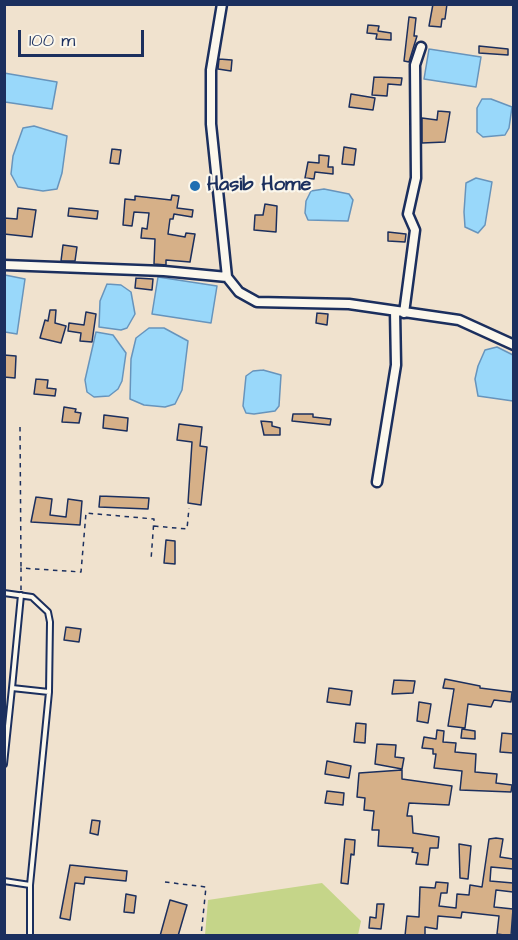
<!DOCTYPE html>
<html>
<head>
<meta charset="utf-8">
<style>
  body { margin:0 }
  #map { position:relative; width:518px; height:940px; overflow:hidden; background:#f0e2ce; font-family:"Architects Daughter",sans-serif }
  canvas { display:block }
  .frame { position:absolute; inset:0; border:6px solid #1b2f5e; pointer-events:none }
  .scale { position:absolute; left:18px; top:30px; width:126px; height:27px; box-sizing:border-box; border:3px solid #1b2f5e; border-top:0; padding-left:8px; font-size:18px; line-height:21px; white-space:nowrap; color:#1b2f5e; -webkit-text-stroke:4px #fbf7ec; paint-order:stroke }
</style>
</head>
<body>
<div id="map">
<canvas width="518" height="940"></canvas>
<div class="frame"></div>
<div class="scale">100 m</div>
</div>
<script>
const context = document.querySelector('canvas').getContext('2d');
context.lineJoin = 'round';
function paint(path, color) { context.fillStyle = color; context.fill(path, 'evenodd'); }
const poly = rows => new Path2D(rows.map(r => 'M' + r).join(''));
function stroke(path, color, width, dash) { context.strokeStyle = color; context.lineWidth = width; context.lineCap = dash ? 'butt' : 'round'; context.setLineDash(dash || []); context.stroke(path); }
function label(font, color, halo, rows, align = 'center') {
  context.font = font + ' "Architects Daughter",sans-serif'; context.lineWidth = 4.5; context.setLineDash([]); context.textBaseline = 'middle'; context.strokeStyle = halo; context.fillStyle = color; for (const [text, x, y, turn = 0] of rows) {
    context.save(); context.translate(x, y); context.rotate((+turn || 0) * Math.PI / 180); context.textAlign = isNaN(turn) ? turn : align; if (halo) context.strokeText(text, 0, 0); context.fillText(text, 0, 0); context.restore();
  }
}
const green = poly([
  [322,883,361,921,358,935,205,935,208,900]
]);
const water = poly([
  [429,49,481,57,476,87,424,79,429,49],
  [4,73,57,82,52,109,5,102,4,73],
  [482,99,491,99,512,107,509,128,505,135,483,137,477,132,477,108,482,99],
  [34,126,67,136,62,173,57,189,43,191,18,187,11,174,13,156,23,128,34,126],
  [476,178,492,182,485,225,478,233,465,227,464,212,466,183,476,178],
  [324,189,349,194,353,200,348,221,308,220,305,213,306,201,311,191,324,189],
  [5,275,25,279,17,334,5,332,5,275],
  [158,277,217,286,211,323,152,314,158,277],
  [107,284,121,285,131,292,135,314,127,328,121,330,99,327,100,301,107,284],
  [149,328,164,328,188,341,182,390,175,404,165,407,144,405,130,399,131,359,136,338,149,328],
  [96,332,113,335,126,353,122,381,118,389,109,396,94,397,87,392,85,380,96,332],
  [497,347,513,355,513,401,478,396,475,379,478,366,485,350,497,347],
  [263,370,281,375,279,406,275,411,254,414,246,413,243,406,246,376,253,371,263,370]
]);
const building = poly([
  [433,4,447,4,445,19,442,19,441,27,429,26,433,4],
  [409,17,416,18,414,36,417,36,409,62,404,61,409,17],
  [368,25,379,26,378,31,391,33,391,40,376,39,377,34,367,33,368,25],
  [479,46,508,49,508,55,479,53,479,46],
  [219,59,232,60,231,71,218,69,219,59],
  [374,77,402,78,401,85,388,84,387,96,372,95,374,77],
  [351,94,375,98,373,110,349,107,351,94],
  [438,111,450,112,445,142,422,143,422,118,437,120,438,111],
  [344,147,356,149,354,165,342,164,344,147],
  [112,149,121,150,119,164,110,163,112,149],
  [319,155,329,156,328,167,333,167,333,174,315,172,314,179,305,178,308,162,319,163,319,155],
  [172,195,179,196,177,208,193,210,192,217,174,214,173,219,170,219,168,234,185,237,186,233,195,234,190,262,166,260,166,265,154,264,155,239,141,238,142,228,147,229,149,213,134,212,132,226,123,225,125,199,135,200,135,196,171,200,172,195],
  [265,204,277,206,276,232,254,230,255,215,263,215,265,204],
  [18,208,36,210,32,237,4,234,4,218,17,219,18,208],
  [69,208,98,211,97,219,68,216,69,208],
  [388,232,406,234,405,242,388,241,388,232],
  [63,245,77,247,75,261,61,261,63,245],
  [136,278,153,279,152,290,135,288,136,278],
  [50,310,56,310,55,323,66,326,61,343,40,338,45,320,48,321,50,310],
  [86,312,96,314,92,342,80,341,81,333,68,331,69,323,84,325,86,312],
  [317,313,328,314,327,325,316,323,317,313],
  [4,355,16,356,15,378,4,377,4,355],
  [36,379,48,380,47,388,56,389,55,396,34,394,36,379],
  [64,407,76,409,75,412,81,413,79,423,62,422,64,407],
  [293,414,313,414,313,417,331,419,330,425,292,421,293,414],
  [104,415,128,418,127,431,103,428,104,415],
  [261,421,272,422,272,426,280,428,280,435,264,435,261,421],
  [179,424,202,427,200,446,207,447,201,505,188,503,192,442,177,440,179,424],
  [100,496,149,498,148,509,99,507,100,496],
  [36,497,52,499,50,515,66,517,68,499,82,501,80,525,31,522,36,497],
  [166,540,175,541,175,564,164,563,166,540],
  [66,627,81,629,79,642,64,640,66,627],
  [445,679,480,686,480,688,512,692,511,702,494,700,491,707,468,704,465,728,448,726,454,689,443,688,445,679],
  [394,680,415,681,413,693,392,694,394,680],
  [329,688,352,691,350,705,327,702,329,688],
  [419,702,431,704,428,723,417,721,419,702],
  [356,723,366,724,365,743,354,742,356,723],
  [462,729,475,731,475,739,461,738,462,729],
  [437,730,444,731,443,742,456,743,455,752,476,754,475,772,497,774,496,783,512,785,511,792,460,790,462,771,434,768,436,754,433,754,433,749,422,748,424,737,436,739,437,730],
  [502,733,513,734,513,753,500,752,502,733],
  [377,744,396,745,395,757,404,758,402,769,375,764,377,744],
  [327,761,351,766,349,778,325,774,327,761],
  [402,770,402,779,452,786,449,805,409,803,407,816,412,816,413,833,439,837,438,848,430,848,428,865,416,864,418,853,412,852,413,848,378,846,379,830,372,830,374,811,364,810,365,798,357,797,359,773,402,770],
  [327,791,344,793,343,805,325,803,327,791],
  [92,820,100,821,98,835,90,833,92,820],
  [496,838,503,839,500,857,513,859,513,869,491,867,490,881,513,883,513,892,496,890,494,907,513,909,511,936,497,934,499,916,462,912,461,918,438,916,437,929,425,927,425,935,405,936,407,916,419,917,420,887,435,888,436,882,448,883,447,893,441,893,439,906,456,908,457,894,469,895,470,885,482,887,489,839,496,838],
  [345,839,355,840,354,855,351,854,348,884,341,883,345,839],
  [459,844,471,846,468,879,460,878,459,844],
  [70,865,127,871,126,881,85,877,84,884,75,883,70,920,60,918,70,865],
  [126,894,136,896,134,913,124,912,126,894],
  [170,900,187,905,178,936,160,936,170,900],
  [377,904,384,904,381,929,369,928,370,917,376,918,377,904]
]);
const path = poly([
  [20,427,21,567],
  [154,526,187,529,189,508],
  [21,590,21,568,81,572,86,513,154,519,151,560],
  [165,882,206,887,201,936]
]);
const service = poly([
  [4,593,32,597,48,612,50,622,49,692,30,885,30,936],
  [12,688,21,595],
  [4,764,12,688,49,692],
  [4,881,30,885]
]);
const minor = poly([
  [222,4,211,70,211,124,227,277,239,292,257,302,349,304,459,320,514,345],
  [4,265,164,271,227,277],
  [404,313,415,230,408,214,416,178,415,65,421,47],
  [377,482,396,365,395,311]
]);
const markers = [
  [195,186,6,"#1f6fb2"]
];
const poiNames = [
  ["Hasib Home",207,186]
];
paint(green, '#c5d589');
paint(water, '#99d8fa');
stroke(water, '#6794bc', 1.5);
paint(building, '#d6b088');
stroke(building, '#1b2f5e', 1.5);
stroke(service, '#1b2f5e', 8);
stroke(minor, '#1b2f5e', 13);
stroke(path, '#1b2f5e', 1.5, [4.5, 4.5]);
stroke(service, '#fbf7ec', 4);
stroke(minor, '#fbf7ec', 8);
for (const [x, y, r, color] of markers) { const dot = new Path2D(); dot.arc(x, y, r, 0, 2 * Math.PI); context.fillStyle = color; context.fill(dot); stroke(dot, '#fbf7ec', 2); }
label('bold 20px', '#1b2f5e', '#fbf7ec', poiNames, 'left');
</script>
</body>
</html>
